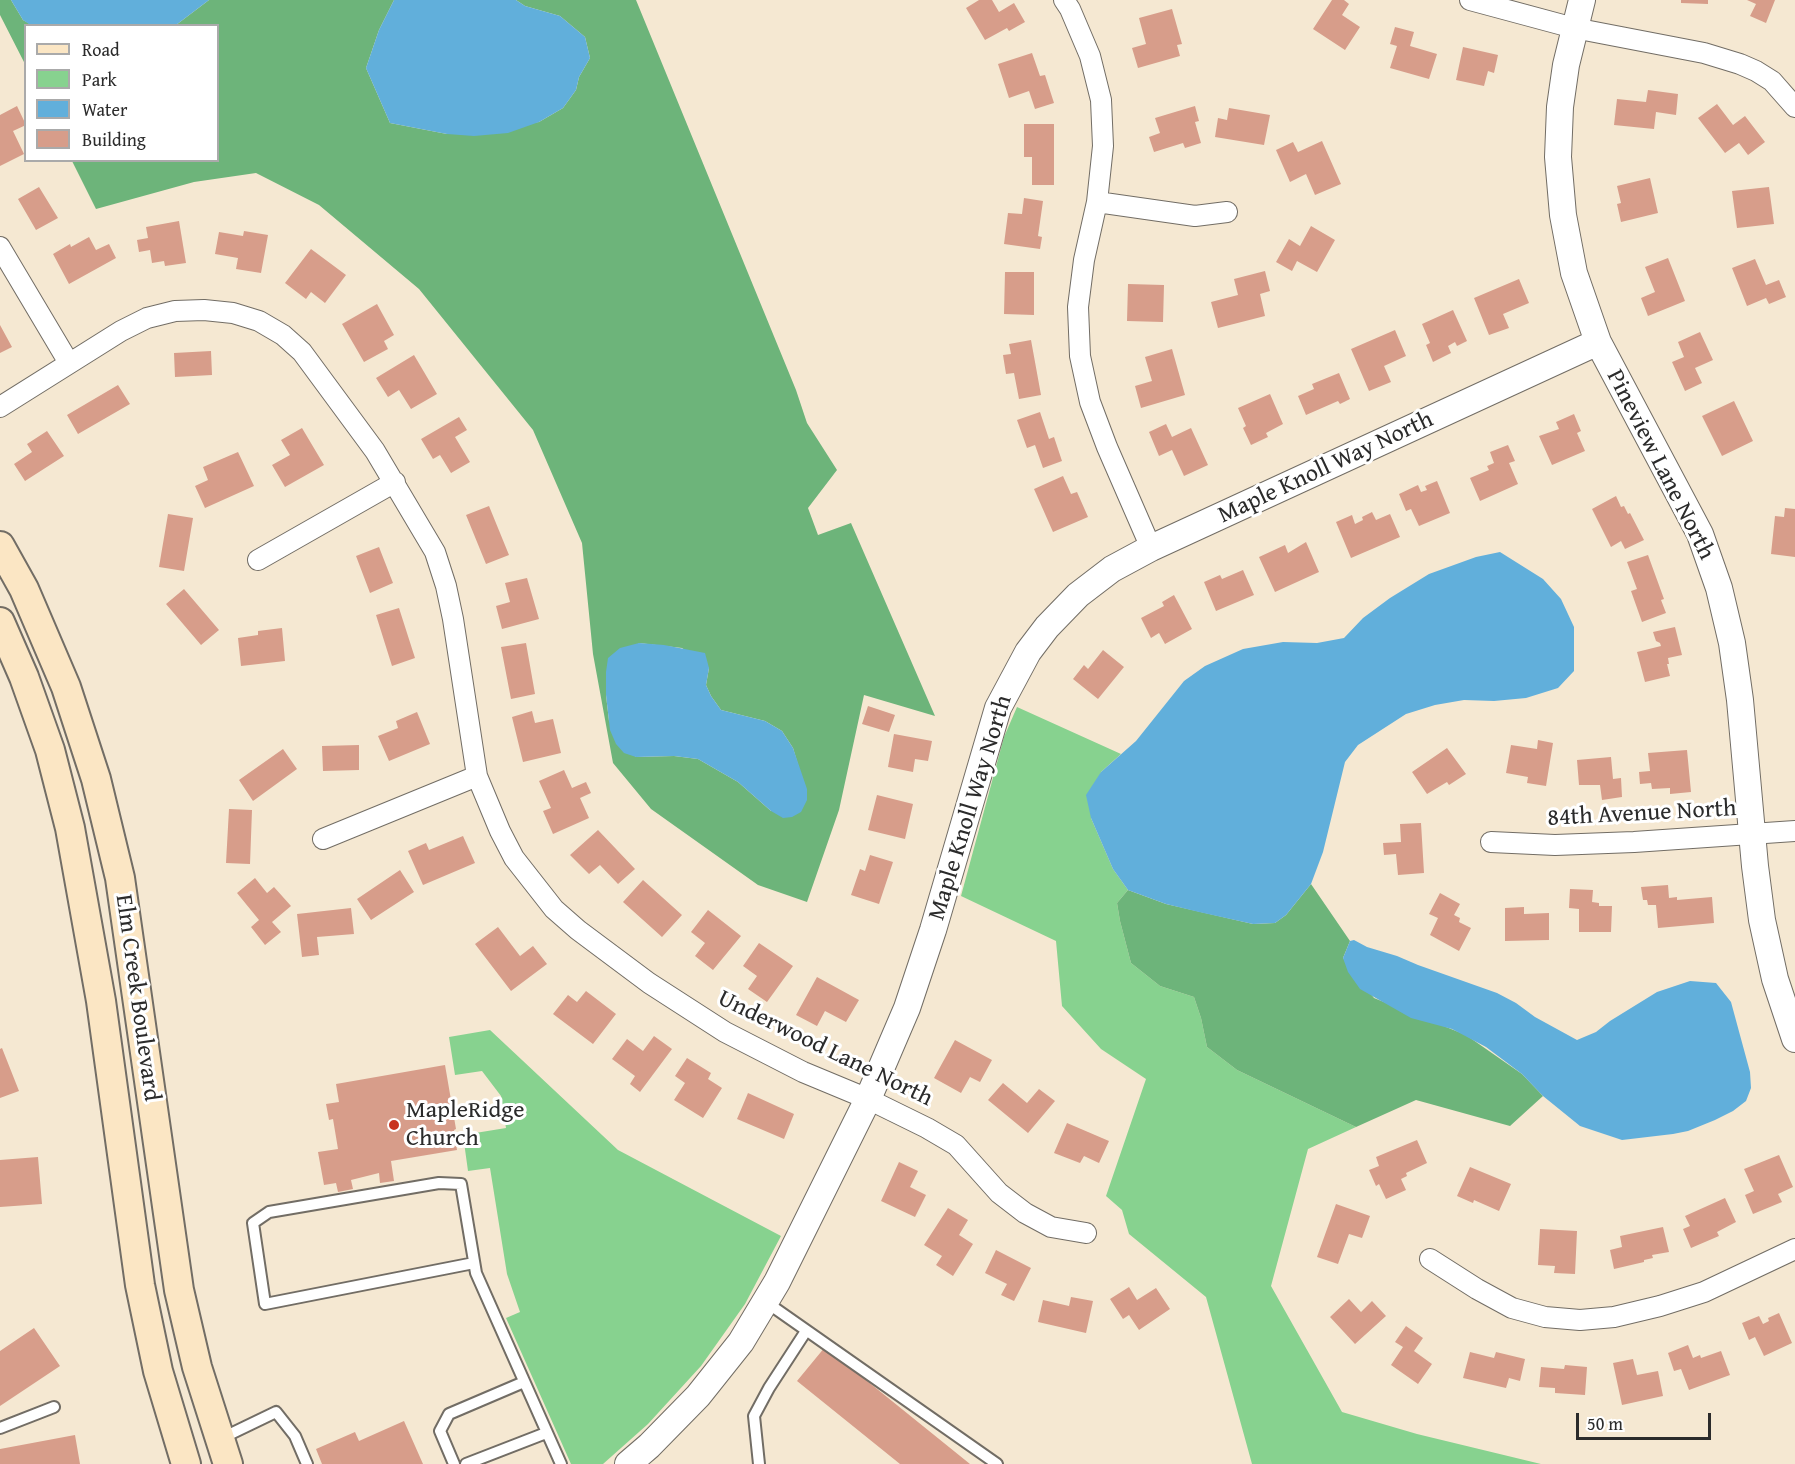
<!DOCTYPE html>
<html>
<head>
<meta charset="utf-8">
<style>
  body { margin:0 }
  #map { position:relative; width:1795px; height:1464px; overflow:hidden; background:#f5e8d2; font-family:"Gentium Book Plus",serif }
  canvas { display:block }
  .legend { position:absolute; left:24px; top:24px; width:195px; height:138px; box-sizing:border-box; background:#fff; border:2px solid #aaa; margin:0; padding:8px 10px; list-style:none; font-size:18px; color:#2b2b2b }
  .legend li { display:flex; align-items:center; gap:12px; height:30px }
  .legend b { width:30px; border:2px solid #aaa }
  .scale { position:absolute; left:1576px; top:1413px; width:135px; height:27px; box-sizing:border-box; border:3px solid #2b2b2b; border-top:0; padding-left:8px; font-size:18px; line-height:21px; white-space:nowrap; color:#2b2b2b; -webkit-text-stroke:4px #fff; paint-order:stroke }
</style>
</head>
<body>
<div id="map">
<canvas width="1795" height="1464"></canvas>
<ul class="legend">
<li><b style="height:8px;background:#fbe6c4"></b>Road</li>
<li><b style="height:16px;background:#87d28f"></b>Park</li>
<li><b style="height:16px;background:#61afdb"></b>Water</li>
<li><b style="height:16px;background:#d79d8a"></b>Building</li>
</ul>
<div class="scale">50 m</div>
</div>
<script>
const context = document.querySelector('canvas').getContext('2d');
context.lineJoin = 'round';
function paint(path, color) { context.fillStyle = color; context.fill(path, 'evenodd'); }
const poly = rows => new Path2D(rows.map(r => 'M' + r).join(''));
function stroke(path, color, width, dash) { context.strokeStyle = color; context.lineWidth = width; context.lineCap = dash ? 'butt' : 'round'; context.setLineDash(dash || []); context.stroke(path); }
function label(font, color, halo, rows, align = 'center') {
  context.font = font + ' "Gentium Book Plus",serif'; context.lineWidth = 6; context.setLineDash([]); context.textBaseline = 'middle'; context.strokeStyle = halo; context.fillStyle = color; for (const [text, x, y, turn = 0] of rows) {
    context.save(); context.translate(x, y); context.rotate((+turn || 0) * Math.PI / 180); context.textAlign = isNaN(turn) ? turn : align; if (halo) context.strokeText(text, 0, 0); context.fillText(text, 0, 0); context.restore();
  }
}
const green = poly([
  [1017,707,1121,754,1101,772,1091,818,1113,869,1128,890,1117,903,1120,921,1131,963,1160,986,1194,997,1201,1018,1207,1047,1237,1070,1356,1127,1308,1149,1271,1286,1342,1412,1417,1434,1541,1464,1252,1464,1206,1297,1129,1234,1122,1210,1106,1196,1146,1079,1101,1049,1062,1006,1056,941,961,896,1004,737],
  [490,1030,618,1150,781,1236,745,1304,701,1366,648,1424,603,1464,571,1464,506,1318,520,1312,507,1274,490,1168,468,1171,463,1135,506,1128,501,1096,482,1071,455,1075,449,1037]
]);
const forest = poly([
  [0,0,11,0,23,20,32,25,26,26,25,64,0,15],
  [209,0,394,0,379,30,366,68,390,123,447,134,539,122,563,108,576,90,579,77,590,58,585,37,560,16,525,6,516,0,636,0,796,390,807,423,837,470,808,508,818,535,851,523,935,716,864,695,839,810,807,902,758,885,651,809,613,763,593,654,582,543,533,430,419,289,319,205,256,173,194,182,96,209,72,161,218,160,218,26,176,25],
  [639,643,682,648,709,668,706,685,711,696,721,710,765,721,782,731,793,748,799,768,771,811,738,782,698,759,674,756,636,757,609,721,606,695],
  [1311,884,1350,941,1343,958,1374,998,1466,1035,1522,1074,1543,1096,1510,1126,1416,1100,1356,1127,1237,1070,1207,1047,1201,1018,1194,997,1160,986,1131,963,1120,921,1117,903,1128,890,1166,904,1253,924,1275,923,1286,915]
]);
const water = poly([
  [11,0,209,0,176,25,32,26,23,20],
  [394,0,516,0,525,6,560,16,585,37,590,58,579,77,576,90,563,108,539,122,508,133,474,136,447,134,390,123,366,68,379,30],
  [1500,552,1543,579,1561,599,1574,627,1574,671,1558,688,1526,698,1494,701,1464,700,1435,705,1406,714,1358,745,1345,762,1323,852,1311,884,1286,915,1275,923,1253,924,1199,912,1166,904,1128,890,1113,869,1091,818,1086,795,1101,772,1136,741,1184,681,1205,666,1243,649,1283,642,1317,643,1344,638,1363,618,1390,598,1429,574,1476,557],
  [639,643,664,645,705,653,709,668,706,685,711,696,721,710,765,721,782,731,793,748,807,789,807,800,801,812,792,817,783,818,771,811,738,782,698,759,674,756,636,757,624,753,616,744,610,730,606,695,606,672,608,658,620,648],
  [1354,940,1367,947,1397,956,1418,965,1497,993,1516,1003,1535,1017,1577,1040,1596,1032,1610,1021,1657,992,1690,981,1716,983,1731,1002,1750,1072,1751,1088,1746,1101,1733,1111,1715,1120,1688,1131,1673,1134,1622,1140,1580,1126,1543,1096,1522,1074,1486,1047,1452,1029,1411,1018,1360,989,1348,972,1343,958,1350,941]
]);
const building = poly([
  [979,0,992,0,999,12,1014,3,1025,22,1009,31,1007,28,985,40,966,8],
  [1332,0,1344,0,1349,4,1342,15,1360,27,1345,50,1313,29],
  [1681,0,1708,0,1708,4,1681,3],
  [1747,0,1775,0,1766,23,1750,16,1756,4],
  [1172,9,1182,44,1177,45,1180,56,1138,68,1132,48,1146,44,1139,18],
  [1395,27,1414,32,1410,46,1437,54,1429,79,1390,68,1397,46,1390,44],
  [1463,47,1498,55,1494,73,1488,71,1484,86,1456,80],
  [1032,53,1040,76,1045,75,1054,103,1035,109,1029,91,1009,98,998,64],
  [1648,90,1678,94,1676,115,1656,112,1654,129,1614,125,1617,99,1646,102],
  [1717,104,1733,125,1745,116,1765,142,1748,155,1739,143,1725,153,1698,118],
  [17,106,26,125,13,131,24,154,0,166,0,115],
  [1195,106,1199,121,1195,122,1201,143,1185,148,1183,143,1154,152,1149,137,1160,133,1155,118],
  [1229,108,1270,115,1264,145,1215,137,1218,118,1227,120],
  [1024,124,1054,124,1054,185,1032,185,1032,157,1024,157],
  [1322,141,1341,184,1315,195,1306,174,1290,182,1276,150,1293,142,1298,152],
  [1650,178,1658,213,1621,222,1617,204,1621,203,1617,186],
  [39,187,58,218,36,230,18,199],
  [1769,187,1774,224,1737,228,1732,191],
  [1024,198,1043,201,1038,236,1042,237,1040,249,1004,244,1008,213,1022,214],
  [179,221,186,263,165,266,164,261,152,263,150,250,139,252,137,240,148,238,146,227],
  [1311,226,1335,240,1317,272,1297,261,1292,271,1276,262,1289,239,1300,246],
  [244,231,268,235,261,273,236,269,238,258,215,254,219,232,243,236],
  [89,237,96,250,109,244,116,258,69,284,53,254,70,244,71,247],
  [311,249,346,275,325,303,311,292,306,299,285,283],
  [1668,258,1685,301,1648,316,1641,298,1655,292,1645,267],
  [1755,259,1766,285,1779,280,1786,297,1769,304,1766,298,1747,306,1732,268],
  [1265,271,1270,291,1260,294,1265,316,1218,328,1211,302,1238,295,1234,279],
  [1005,272,1034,272,1034,315,1004,314],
  [1519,279,1529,303,1503,314,1509,328,1489,335,1474,298],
  [1128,284,1164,285,1163,322,1127,321],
  [377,304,394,335,384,341,388,349,364,362,342,324],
  [1453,310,1467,341,1457,346,1455,342,1448,346,1451,353,1433,362,1426,345,1430,343,1422,324],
  [0,325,12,347,0,353],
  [1395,330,1406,356,1384,366,1391,382,1369,391,1351,349],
  [1700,332,1713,360,1695,368,1702,383,1685,391,1672,362,1684,357,1678,342],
  [1031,340,1041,395,1019,399,1014,373,1006,374,1003,355,1011,354,1009,344],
  [1172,349,1185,395,1141,408,1135,386,1152,381,1145,357],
  [211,351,212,375,175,377,174,353],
  [414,355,437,394,411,409,399,390,388,397,376,378],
  [1339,373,1350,399,1340,404,1338,401,1306,415,1298,396,1314,389,1312,384],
  [118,385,130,404,78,434,67,415],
  [1270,394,1283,424,1266,433,1268,437,1251,445,1243,428,1246,426,1238,408],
  [1734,401,1753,441,1722,456,1702,416],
  [1040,412,1049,439,1054,437,1062,461,1043,468,1035,445,1027,448,1017,420],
  [1574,414,1581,431,1577,433,1585,451,1552,465,1539,436,1559,429,1556,422],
  [459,417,467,430,455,437,470,462,451,473,440,455,433,459,421,439],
  [1166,424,1172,437,1191,428,1208,465,1184,476,1172,450,1159,456,1149,432],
  [302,428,324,465,285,487,272,465,290,455,281,440],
  [47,431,64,456,25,481,14,464,32,452,27,444],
  [1508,445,1515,461,1509,463,1518,484,1480,501,1470,478,1489,470,1487,466,1494,463,1490,452],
  [238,452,254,486,205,508,195,486,208,480,203,467],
  [1063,476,1071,494,1077,492,1088,517,1053,532,1034,489],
  [1437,481,1450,513,1419,526,1411,509,1406,511,1399,494,1418,485,1421,492,1427,490,1425,486],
  [1616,496,1621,507,1624,506,1628,514,1630,513,1644,540,1625,549,1621,541,1611,547,1592,509],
  [489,506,509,555,486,564,466,515],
  [1785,508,1795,509,1795,557,1771,554,1775,516,1784,517],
  [1372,512,1376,520,1390,514,1400,537,1351,558,1336,522,1352,515,1355,524,1363,520,1362,517],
  [168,514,193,518,184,571,159,567],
  [1306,542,1319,572,1275,592,1259,557,1285,545,1288,553],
  [379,547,393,583,370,593,356,556],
  [1648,555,1664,599,1661,600,1666,613,1642,622,1631,591,1637,589,1627,562],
  [1243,570,1254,595,1216,611,1204,582,1220,575,1222,579],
  [527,578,539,619,502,629,496,606,510,602,505,583],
  [184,589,219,630,201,645,166,604],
  [1174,595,1192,629,1165,644,1159,633,1151,638,1141,618,1164,606,1162,602],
  [399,608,415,658,392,666,376,615],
  [1675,627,1682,655,1668,658,1669,664,1667,664,1670,676,1645,682,1637,652,1661,646,1660,643,1656,641,1653,632],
  [282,628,285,661,241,666,238,638,258,635,258,631],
  [526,643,535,694,511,699,501,647],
  [1103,650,1124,667,1098,699,1073,679,1084,665,1088,669],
  [868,706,895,715,889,732,862,724],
  [532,711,535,723,553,719,561,753,523,762,512,717],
  [417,712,430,744,389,761,378,736,398,728,396,721],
  [894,734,932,741,928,761,915,759,913,772,888,767],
  [1538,740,1553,743,1546,786,1527,783,1528,777,1506,773,1511,745,1537,749],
  [359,745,359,770,323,771,322,746],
  [1447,748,1466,774,1449,785,1447,782,1427,794,1412,772],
  [283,749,297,769,253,801,239,780],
  [1687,750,1691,792,1670,794,1670,788,1652,789,1651,783,1640,784,1639,772,1650,771,1648,753],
  [1611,757,1613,779,1621,778,1622,797,1602,800,1600,785,1579,785,1577,760],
  [564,770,572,788,586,782,591,793,580,798,589,818,553,834,543,811,551,808,539,781],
  [877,795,913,804,905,839,868,830],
  [229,809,252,810,250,864,226,863],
  [1421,823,1424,873,1398,875,1396,854,1384,855,1383,843,1401,842,1400,824],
  [598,830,635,869,618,884,600,865,589,874,570,855],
  [463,836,475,863,423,885,408,851,426,843,429,850],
  [870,855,893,862,879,904,851,895,860,869,865,871],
  [400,870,414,892,371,920,357,899],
  [255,878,267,893,274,887,291,906,272,922,281,932,265,945,251,927,259,920,237,893],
  [643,880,682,915,662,937,623,902],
  [1668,885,1669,898,1677,897,1677,900,1712,897,1714,923,1658,928,1656,905,1648,905,1647,900,1643,900,1641,887],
  [1570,889,1593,890,1592,902,1599,903,1599,906,1612,906,1611,932,1579,932,1579,909,1569,908],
  [1440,893,1460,904,1454,915,1460,918,1459,922,1471,928,1459,951,1430,935,1438,918,1429,914],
  [1524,907,1524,914,1549,913,1549,940,1505,941,1505,908],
  [351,908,354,934,317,937,319,955,302,957,297,914],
  [708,910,741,936,713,970,695,956,705,943,691,932],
  [498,927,520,956,533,946,547,964,511,991,475,944],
  [759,943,793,966,767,1002,748,989,757,976,743,966],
  [817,977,859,1000,846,1022,825,1011,817,1026,796,1015],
  [586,991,616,1014,593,1044,553,1014,568,995,577,1002],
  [654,1036,672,1049,640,1092,630,1084,635,1076,612,1059,627,1039,643,1051],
  [955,1040,992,1060,980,1082,970,1077,961,1093,934,1078],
  [2,1048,19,1091,0,1098,0,1049],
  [687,1058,711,1073,708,1079,722,1088,703,1118,674,1100,685,1083,675,1076],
  [445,1065,456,1129,454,1130,457,1150,391,1161,394,1181,380,1183,379,1173,351,1180,353,1189,338,1192,336,1183,324,1185,318,1152,338,1149,333,1119,329,1120,326,1104,339,1102,336,1084],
  [1003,1083,1027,1103,1039,1089,1055,1101,1028,1133,988,1100],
  [748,1093,794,1114,784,1139,737,1119],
  [1067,1123,1109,1141,1099,1163,1084,1156,1080,1163,1054,1153],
  [1417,1140,1427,1163,1406,1173,1407,1176,1401,1179,1406,1190,1386,1199,1379,1184,1376,1186,1369,1170,1379,1166,1376,1157],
  [1779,1155,1793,1187,1778,1194,1782,1202,1753,1214,1745,1195,1754,1191,1744,1169],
  [38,1157,42,1204,0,1207,0,1160],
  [899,1162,918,1171,910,1187,926,1195,915,1217,881,1201],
  [1470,1167,1511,1184,1499,1211,1474,1200,1473,1203,1457,1196],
  [1725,1198,1736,1222,1717,1232,1719,1236,1691,1248,1683,1229,1690,1226,1685,1216],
  [1336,1204,1370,1216,1362,1238,1349,1234,1338,1264,1317,1257],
  [948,1208,968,1220,959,1235,973,1244,953,1276,936,1265,942,1256,924,1245],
  [1663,1227,1669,1252,1652,1255,1653,1258,1644,1260,1644,1262,1614,1269,1610,1250,1622,1247,1620,1236],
  [1540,1229,1577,1231,1575,1274,1554,1273,1555,1266,1538,1265],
  [996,1250,1031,1268,1014,1301,1001,1295,1007,1284,985,1273],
  [1129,1287,1137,1300,1156,1288,1170,1309,1139,1330,1129,1315,1123,1319,1110,1299],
  [1071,1297,1093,1301,1086,1333,1038,1322,1043,1300,1069,1306],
  [1349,1299,1361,1312,1372,1301,1386,1316,1355,1344,1330,1317],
  [1779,1313,1792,1343,1764,1356,1755,1337,1749,1340,1742,1323,1759,1316,1763,1324,1769,1321,1768,1318],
  [1406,1326,1423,1338,1414,1351,1432,1364,1418,1384,1391,1365,1403,1347,1395,1342],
  [34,1328,60,1366,0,1406,0,1351],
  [1688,1345,1693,1358,1700,1355,1701,1358,1721,1351,1730,1375,1689,1390,1681,1369,1674,1371,1668,1353],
  [825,1347,970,1464,900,1464,797,1381],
  [1470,1352,1494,1358,1496,1352,1525,1359,1520,1381,1509,1378,1506,1388,1463,1378],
  [1633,1359,1637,1375,1658,1371,1663,1396,1622,1405,1613,1363],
  [1565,1365,1587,1367,1585,1395,1555,1393,1555,1388,1539,1387,1541,1367,1564,1369],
  [404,1421,423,1464,322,1464,316,1449,355,1432,359,1441],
  [75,1435,80,1464,0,1464,0,1449]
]);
const service = poly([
  [474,1263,265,1304,253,1223,269,1212,439,1183,461,1184,476,1273,561,1464],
  [766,1302,997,1464],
  [0,1428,54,1407],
  [220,1439,276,1412,295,1436,307,1464],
  [454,1464,440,1431,449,1414,524,1382],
  [466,1464,546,1433],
  [759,1464,754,1416,769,1388,806,1331]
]);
const minor = poly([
  [1064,0,1070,9,1090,56,1101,100,1103,146,1097,202,1084,260,1078,307,1080,356,1090,402,1107,447,1151,548],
  [1470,0,1574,28,1704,53,1740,64,1756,71,1772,81,1795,107],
  [1097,202,1195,216,1227,212],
  [0,247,69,363],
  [0,407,121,331,147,318,175,311,204,310,233,313,259,321,283,335,302,352,375,451,435,552,446,586,453,619,477,776,500,831,514,858,554,909,578,930,649,983,725,1032,803,1072,868,1099,927,1128,956,1145,999,1193,1025,1213,1051,1227,1086,1233],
  [258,560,395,482],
  [323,839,477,776],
  [1491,842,1555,845,1634,842,1795,831],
  [1430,1259,1477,1289,1512,1308,1545,1317,1580,1320,1614,1317,1660,1306,1704,1292,1795,1249]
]);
const tertiary = poly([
  [1582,0,1566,65,1560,107,1558,157,1563,215,1574,273,1598,342,1700,534,1719,588,1732,643,1740,700,1755,866,1762,920,1775,979,1795,1039],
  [628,1464,649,1446,698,1396,741,1342,777,1282,868,1099,907,1008,933,930,998,708,1028,652,1047,627,1078,595,1112,569,1151,548,1598,342]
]);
const secondary = poly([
  [0,546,24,589,66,687,96,779,120,878,179,1290,197,1367,228,1464],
  [0,622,24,677,50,750,70,828,101,1001,140,1285,158,1371,186,1464]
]);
const markers = [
  [394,1125,6,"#c8321e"]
];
const streetNames = [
  ["Pineview Lane North",1660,465,63],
  ["Maple Knoll Way North",1326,468,-25],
  ["Maple Knoll Way North",971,808,-73],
  ["84th Avenue North",1642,814,-3],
  ["Elm Creek Boulevard",137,998,82],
  ["Underwood Lane North",825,1049,26]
];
const poiNames = [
  ["MapleRidge",406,1111],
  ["Church",406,1139]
];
paint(green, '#87d28f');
paint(forest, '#6db47a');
paint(water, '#61afdb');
paint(building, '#d79d8a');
stroke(service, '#726d65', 14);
stroke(minor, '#726d65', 22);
stroke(tertiary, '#726d65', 28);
stroke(secondary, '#726d65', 32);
stroke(service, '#fff', 10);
stroke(minor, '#fff', 20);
stroke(tertiary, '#fff', 26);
stroke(secondary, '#fbe6c4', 28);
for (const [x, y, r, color] of markers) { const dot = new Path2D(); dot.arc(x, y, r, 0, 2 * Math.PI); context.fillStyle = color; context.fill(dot); stroke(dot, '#fff', 2); }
label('24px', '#2b2b2b', '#fff', streetNames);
label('24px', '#2b2b2b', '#fff', poiNames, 'left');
</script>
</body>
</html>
